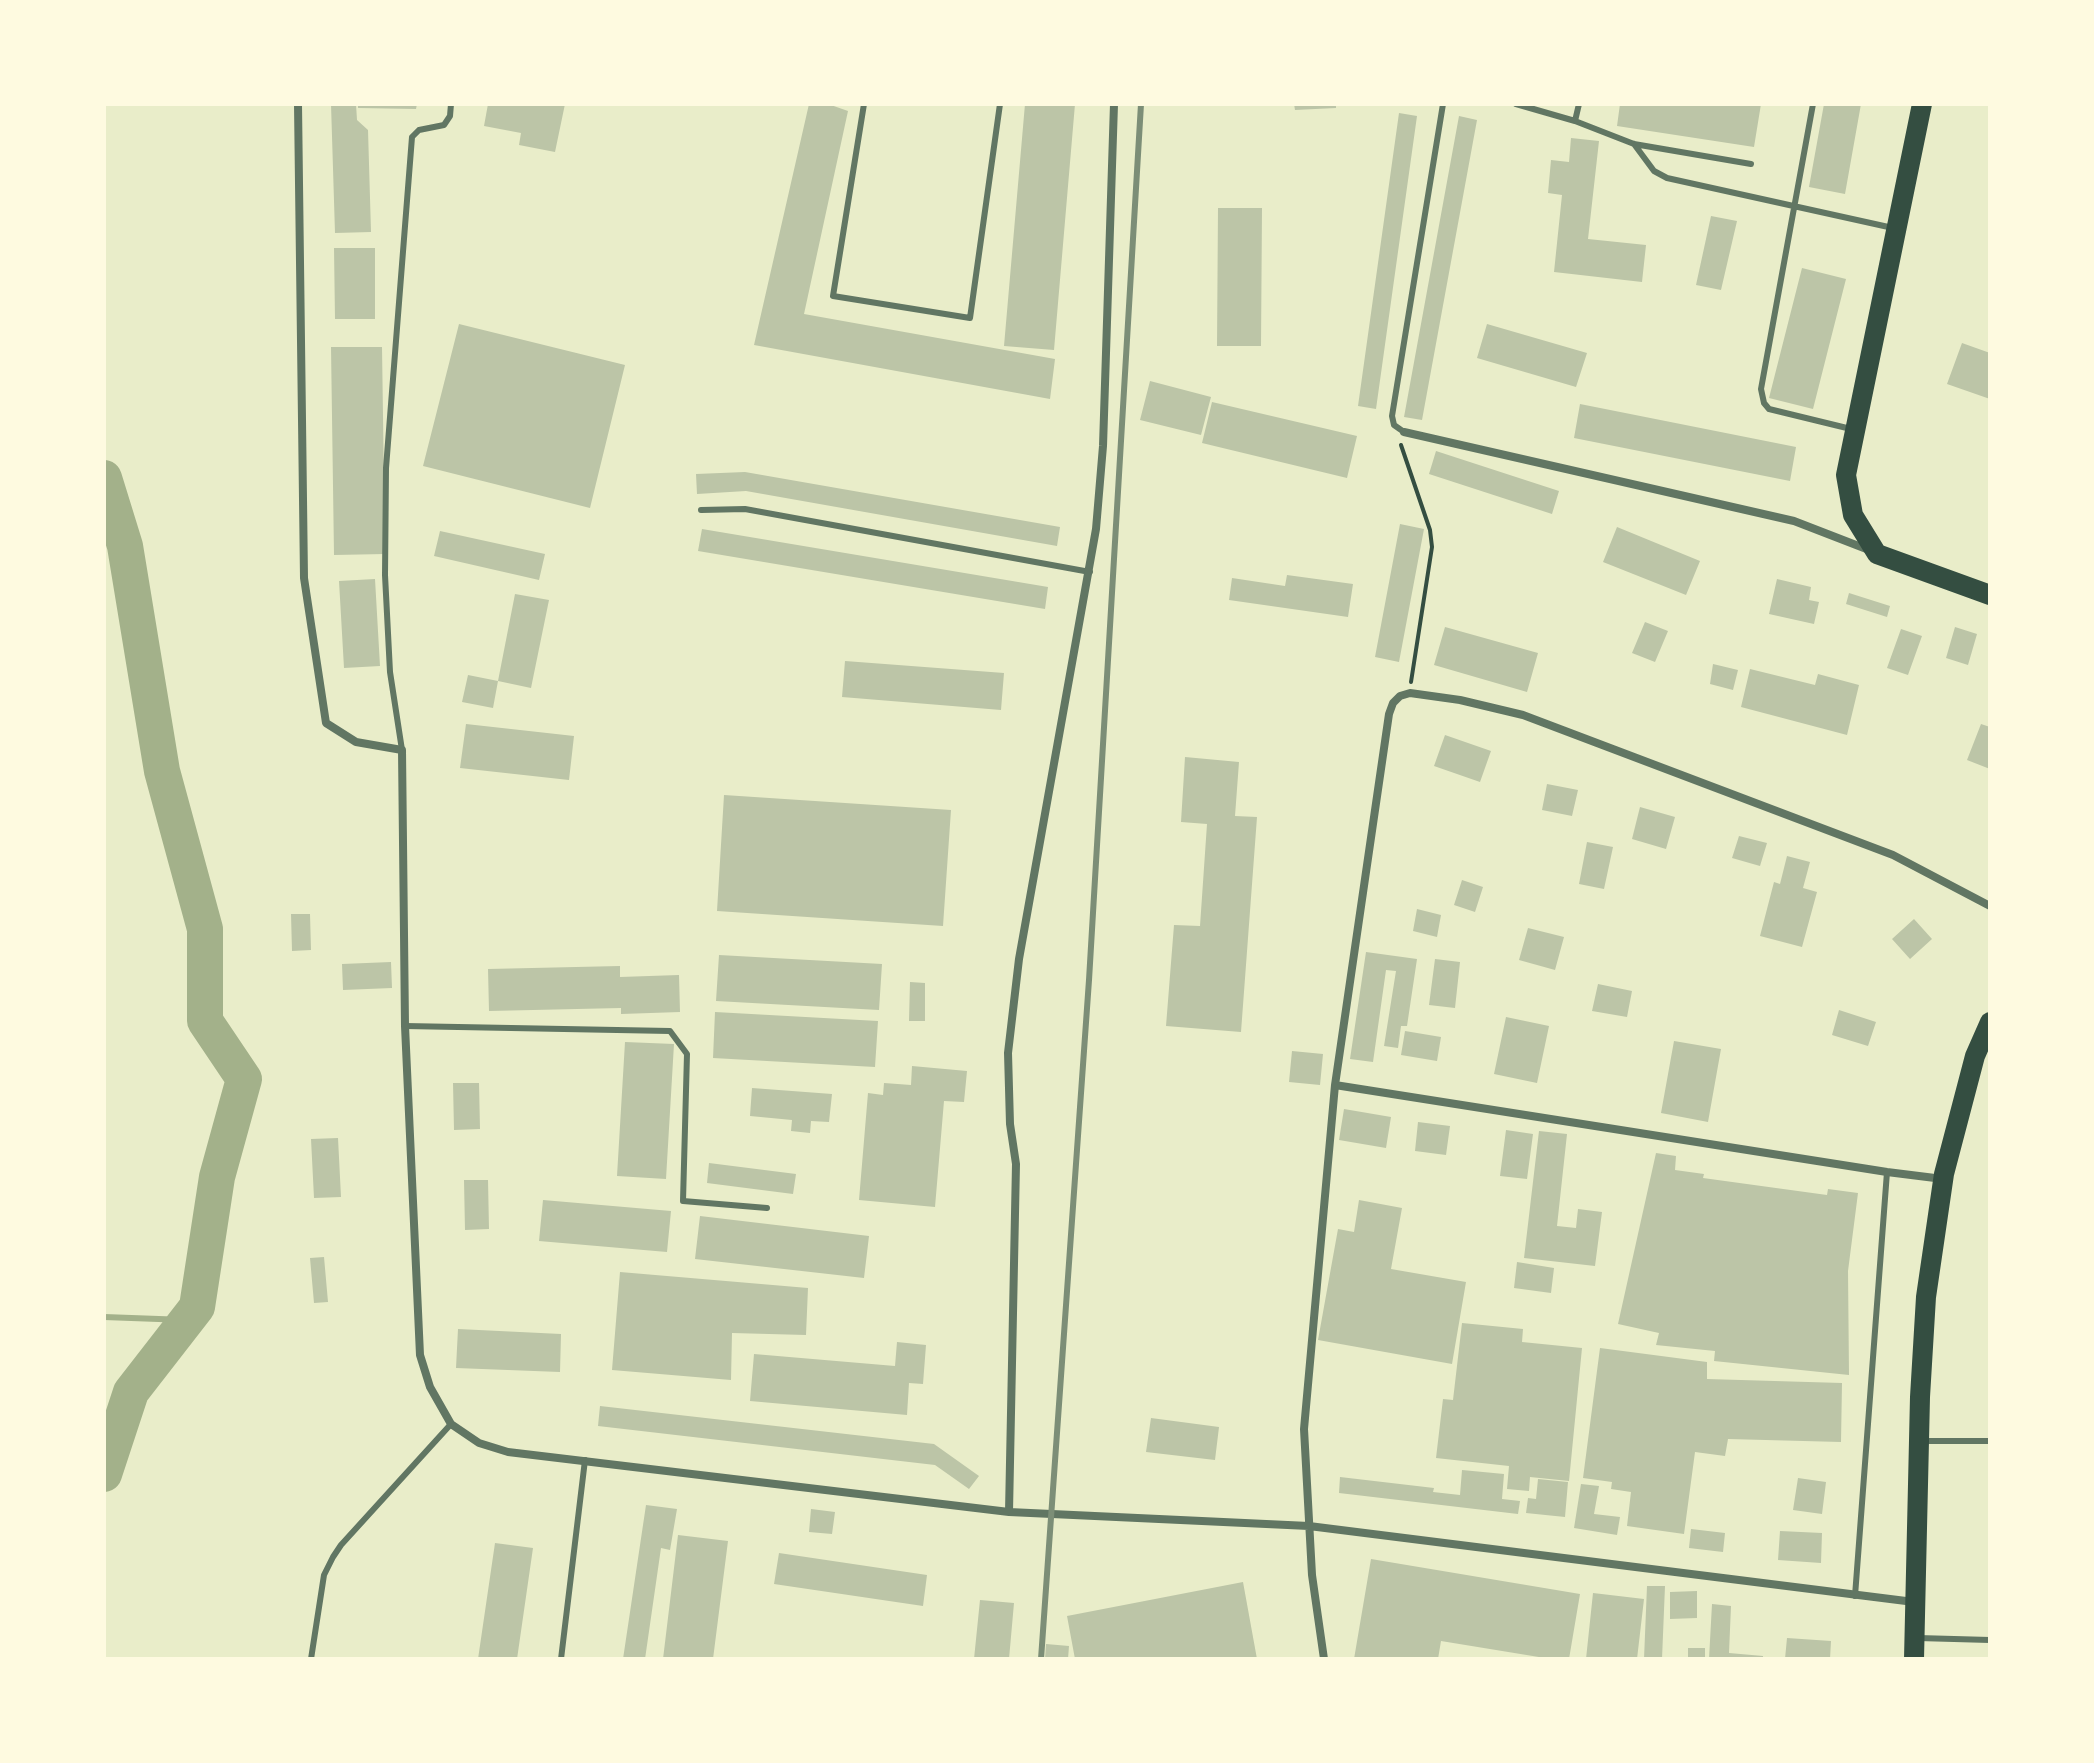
<!DOCTYPE html>
<html>
<head>
<meta charset="utf-8">
<style>
  body { margin:0 }
  #map { position:relative; width:2094px; height:1763px; overflow:hidden; background:#e9edc9; font-family:Lora,serif }
  canvas { display:block }
  .frame { position:absolute; inset:0; border:106px solid #fefae0; pointer-events:none }
</style>
</head>
<body>
<div id="map">
<canvas width="2094" height="1763"></canvas>
<div class="frame"></div>
</div>
<script>
const context = document.querySelector('canvas').getContext('2d');
context.lineJoin = 'round';
const poly = rows => new Path2D(rows.map(r => 'M' + r).join(''));
function stroke(path, color, width, dash) { context.strokeStyle = color; context.lineWidth = width; context.lineCap = dash ? 'butt' : 'round'; context.setLineDash(dash || []); context.stroke(path); }
function paint(path, color) { context.fillStyle = color; context.fill(path, 'evenodd'); }
const stream = poly([
  [104,1317,186,1320]
]);
const river = poly([
  [104,478,125,546,162,771,205,929,205,1021,244,1079,217,1177,197,1307,131,1392,104,1474]
]);
const building = poly([
  [331,104,356,104,357,120,368,130,371,232,335,233],
  [358,104,417,104,416,109,358,108],
  [488,104,565,104,555,152,519,145,521,133,484,126],
  [809,104,828,104,848,111,804,314,1055,359,1050,399,754,345],
  [1025,104,1075,104,1054,350,1004,346],
  [1294,104,1336,104,1336,108,1295,110],
  [1620,104,1761,104,1754,147,1617,126],
  [1824,104,1861,104,1845,194,1809,187],
  [1399,113,1417,116,1376,409,1358,406],
  [1459,116,1477,120,1422,420,1404,417],
  [1571,138,1599,141,1588,239,1646,245,1642,282,1554,272,1562,195,1548,193,1551,160,1569,162],
  [1218,208,1262,208,1261,346,1217,346],
  [1711,216,1737,221,1721,290,1696,285],
  [334,248,375,248,375,319,335,319],
  [1802,268,1846,279,1813,409,1769,398],
  [459,324,625,365,590,508,423,466],
  [1487,324,1587,353,1576,387,1477,358],
  [1962,343,1990,353,1990,399,1947,384],
  [331,347,382,347,385,554,334,555],
  [1150,381,1211,397,1201,435,1140,420],
  [1212,402,1357,436,1347,478,1202,443],
  [1580,404,1796,447,1790,481,1574,438],
  [1436,451,1559,491,1552,514,1429,474],
  [745,472,1060,527,1057,546,746,491,697,494,696,474],
  [1400,524,1424,529,1399,662,1375,657],
  [1617,527,1700,561,1686,595,1603,562],
  [702,529,1048,587,1045,609,698,551],
  [440,531,545,554,539,580,434,556],
  [1287,575,1353,584,1348,617,1229,600,1232,578,1285,586],
  [375,579,380,666,344,668,339,581],
  [1777,579,1811,587,1809,600,1819,602,1814,624,1769,614],
  [1849,593,1890,606,1887,617,1846,604],
  [515,594,549,600,531,688,498,681],
  [1645,622,1668,631,1655,662,1632,653],
  [1445,627,1538,653,1527,692,1434,665],
  [1955,627,1977,634,1968,665,1946,658],
  [1901,629,1922,636,1908,675,1887,668],
  [845,661,1004,673,1001,710,842,697],
  [1713,664,1738,670,1733,690,1710,684],
  [1750,669,1815,685,1818,674,1859,685,1847,735,1741,707],
  [468,675,498,681,493,708,462,702],
  [466,724,574,736,569,780,460,768],
  [1981,724,1990,727,1990,769,1967,760],
  [1445,735,1491,751,1480,782,1434,766],
  [1185,757,1239,762,1235,816,1257,817,1241,1032,1166,1026,1174,925,1200,926,1207,824,1181,822],
  [1547,784,1578,790,1572,816,1542,810],
  [724,795,951,810,943,926,717,911],
  [1640,807,1675,817,1666,849,1632,839],
  [1739,836,1767,843,1760,866,1732,858],
  [1587,842,1613,847,1604,889,1579,884],
  [1787,856,1810,862,1803,888,1817,892,1802,947,1760,936,1774,882,1780,884],
  [1462,880,1483,887,1475,912,1454,905],
  [1417,909,1441,915,1437,937,1413,931],
  [291,914,310,914,311,950,292,951],
  [1914,919,1932,939,1910,959,1892,939],
  [1528,928,1564,937,1555,970,1519,960],
  [1366,952,1417,959,1407,1026,1401,1026,1398,1048,1384,1046,1396,971,1386,970,1373,1062,1350,1059],
  [719,955,882,964,879,1010,716,1001],
  [1435,959,1460,962,1455,1008,1429,1005],
  [391,962,392,988,343,990,342,964],
  [620,966,620,977,679,975,680,1012,621,1014,621,1008,489,1011,488,969],
  [910,982,925,983,925,1021,909,1021],
  [1598,984,1632,991,1627,1017,1592,1011],
  [1839,1010,1876,1022,1868,1046,1832,1035],
  [715,1012,878,1021,875,1067,713,1058],
  [1506,1017,1549,1026,1537,1083,1494,1074],
  [1405,1031,1441,1037,1437,1061,1401,1055],
  [1674,1041,1721,1049,1708,1122,1661,1113],
  [625,1042,674,1044,666,1179,617,1176],
  [1292,1051,1323,1054,1320,1085,1289,1082],
  [912,1066,967,1071,964,1102,944,1101,935,1207,859,1200,868,1093,883,1095,884,1083,911,1085],
  [453,1083,479,1083,480,1129,454,1130],
  [752,1088,832,1094,829,1122,811,1121,810,1133,791,1131,792,1120,750,1116],
  [1344,1109,1391,1117,1386,1148,1339,1140],
  [1418,1122,1450,1126,1446,1155,1415,1151],
  [1506,1130,1533,1134,1527,1179,1500,1176],
  [1539,1131,1567,1134,1557,1226,1576,1228,1578,1209,1602,1212,1595,1266,1524,1258],
  [338,1138,341,1197,314,1198,311,1139],
  [1656,1153,1676,1156,1675,1170,1704,1174,1703,1178,1827,1195,1828,1189,1858,1193,1848,1271,1849,1375,1714,1361,1715,1351,1656,1345,1659,1333,1618,1324],
  [709,1163,796,1174,793,1194,707,1183],
  [464,1180,488,1180,489,1229,465,1230],
  [543,1200,671,1211,667,1252,539,1241],
  [1359,1200,1402,1208,1391,1269,1466,1282,1452,1364,1318,1340,1338,1229,1354,1232],
  [700,1216,869,1236,864,1278,695,1259],
  [324,1257,328,1302,314,1303,310,1258],
  [1517,1262,1554,1268,1551,1293,1514,1288],
  [620,1272,808,1288,806,1335,732,1333,731,1380,612,1370],
  [1462,1323,1523,1329,1522,1342,1582,1348,1569,1481,1530,1477,1529,1491,1507,1489,1509,1466,1436,1458,1443,1399,1453,1400],
  [458,1329,561,1334,560,1372,456,1368],
  [897,1342,926,1345,923,1384,909,1383,907,1415,750,1401,754,1354,895,1366],
  [1600,1348,1707,1362,1707,1379,1842,1383,1841,1442,1728,1439,1725,1456,1695,1452,1684,1534,1627,1526,1631,1492,1611,1489,1612,1482,1583,1478],
  [600,1406,934,1444,979,1476,969,1489,935,1465,598,1426],
  [1151,1418,1219,1427,1215,1460,1146,1452],
  [1462,1470,1504,1474,1502,1499,1520,1501,1518,1514,1339,1493,1340,1477,1434,1488,1433,1492,1460,1495],
  [1798,1478,1826,1482,1822,1514,1793,1510],
  [1538,1479,1568,1482,1565,1517,1526,1513,1528,1498,1536,1499],
  [1581,1484,1599,1486,1594,1514,1620,1517,1617,1535,1574,1528],
  [646,1505,677,1509,670,1550,661,1548,645,1659,623,1659],
  [811,1509,835,1512,832,1534,809,1532],
  [1691,1529,1725,1533,1723,1552,1689,1548],
  [1780,1531,1822,1533,1821,1563,1778,1560],
  [678,1535,728,1541,713,1659,663,1659],
  [495,1543,533,1548,517,1659,478,1659],
  [779,1553,927,1575,923,1606,774,1584],
  [1371,1559,1580,1594,1569,1659,1551,1659,1441,1641,1438,1659,1354,1659],
  [1243,1582,1257,1659,1075,1659,1067,1616],
  [1647,1586,1665,1586,1662,1659,1644,1659],
  [1697,1591,1697,1618,1670,1619,1670,1592],
  [1593,1593,1644,1599,1637,1659,1586,1659],
  [980,1600,1014,1603,1009,1659,974,1659],
  [1712,1604,1731,1606,1729,1653,1763,1656,1763,1659,1709,1659],
  [1787,1638,1831,1641,1830,1659,1785,1659],
  [1046,1644,1069,1646,1068,1659,1045,1659],
  [1688,1648,1705,1648,1705,1659,1688,1659]
]);
const path = poly([
  [1401,445,1430,530,1432,547,1411,682]
]);
const service = poly([
  [864,104,833,296,970,318,1000,104],
  [1516,104,1575,121,1634,144,1751,164],
  [1813,104,1761,389,1764,403,1769,409,1851,429],
  [1575,121,1579,104],
  [1634,144,1654,171,1667,178,1893,228],
  [1404,432,1394,425,1392,416,1443,104],
  [701,510,745,509,1090,572],
  [402,750,390,672,385,575,386,468,412,137,419,130,444,125,450,116,451,104],
  [405,1026,670,1031,687,1054,683,1201,767,1208],
  [1923,1441,1990,1441],
  [1855,1596,1887,1172],
  [1918,1638,1990,1640],
  [311,1659,324,1575,333,1557,341,1545,451,1424],
  [561,1659,585,1460]
]);
const minor = poly([
  [298,104,304,578,326,723,356,742,402,750,405,1026,420,1355,430,1387,451,1424,479,1443,508,1452,1009,1512,1309,1526,1914,1602],
  [1404,432,1794,521,1869,550],
  [1335,1085,1887,1172,1943,1179],
  [1009,1512,1016,1164,1010,1124,1008,1053,1019,959,1096,529,1103,446,1114,104],
  [1324,1659,1312,1575,1304,1429,1335,1085,1389,714,1393,703,1400,696,1410,693,1460,700,1523,715,1893,855,1990,906]
]);
const trunk = poly([
  [1922,104,1846,475,1853,515,1877,554,1990,595],
  [1914,1659,1920,1397,1926,1297,1944,1174,1975,1056,1990,1022]
]);
const rail = poly([
  [1041,1659,1089,980,1141,104]
]);
stroke(stream, '#a3b18a', 6);
stroke(river, '#a3b18a', 36);
paint(building, '#bcc5a7');
stroke(path, '#344e41', 4);
stroke(service, '#617663', 6);
stroke(minor, '#617663', 8);
stroke(trunk, '#344e41', 20);
stroke(rail, '#7c8e77', 6);
</script>
</body>
</html>
